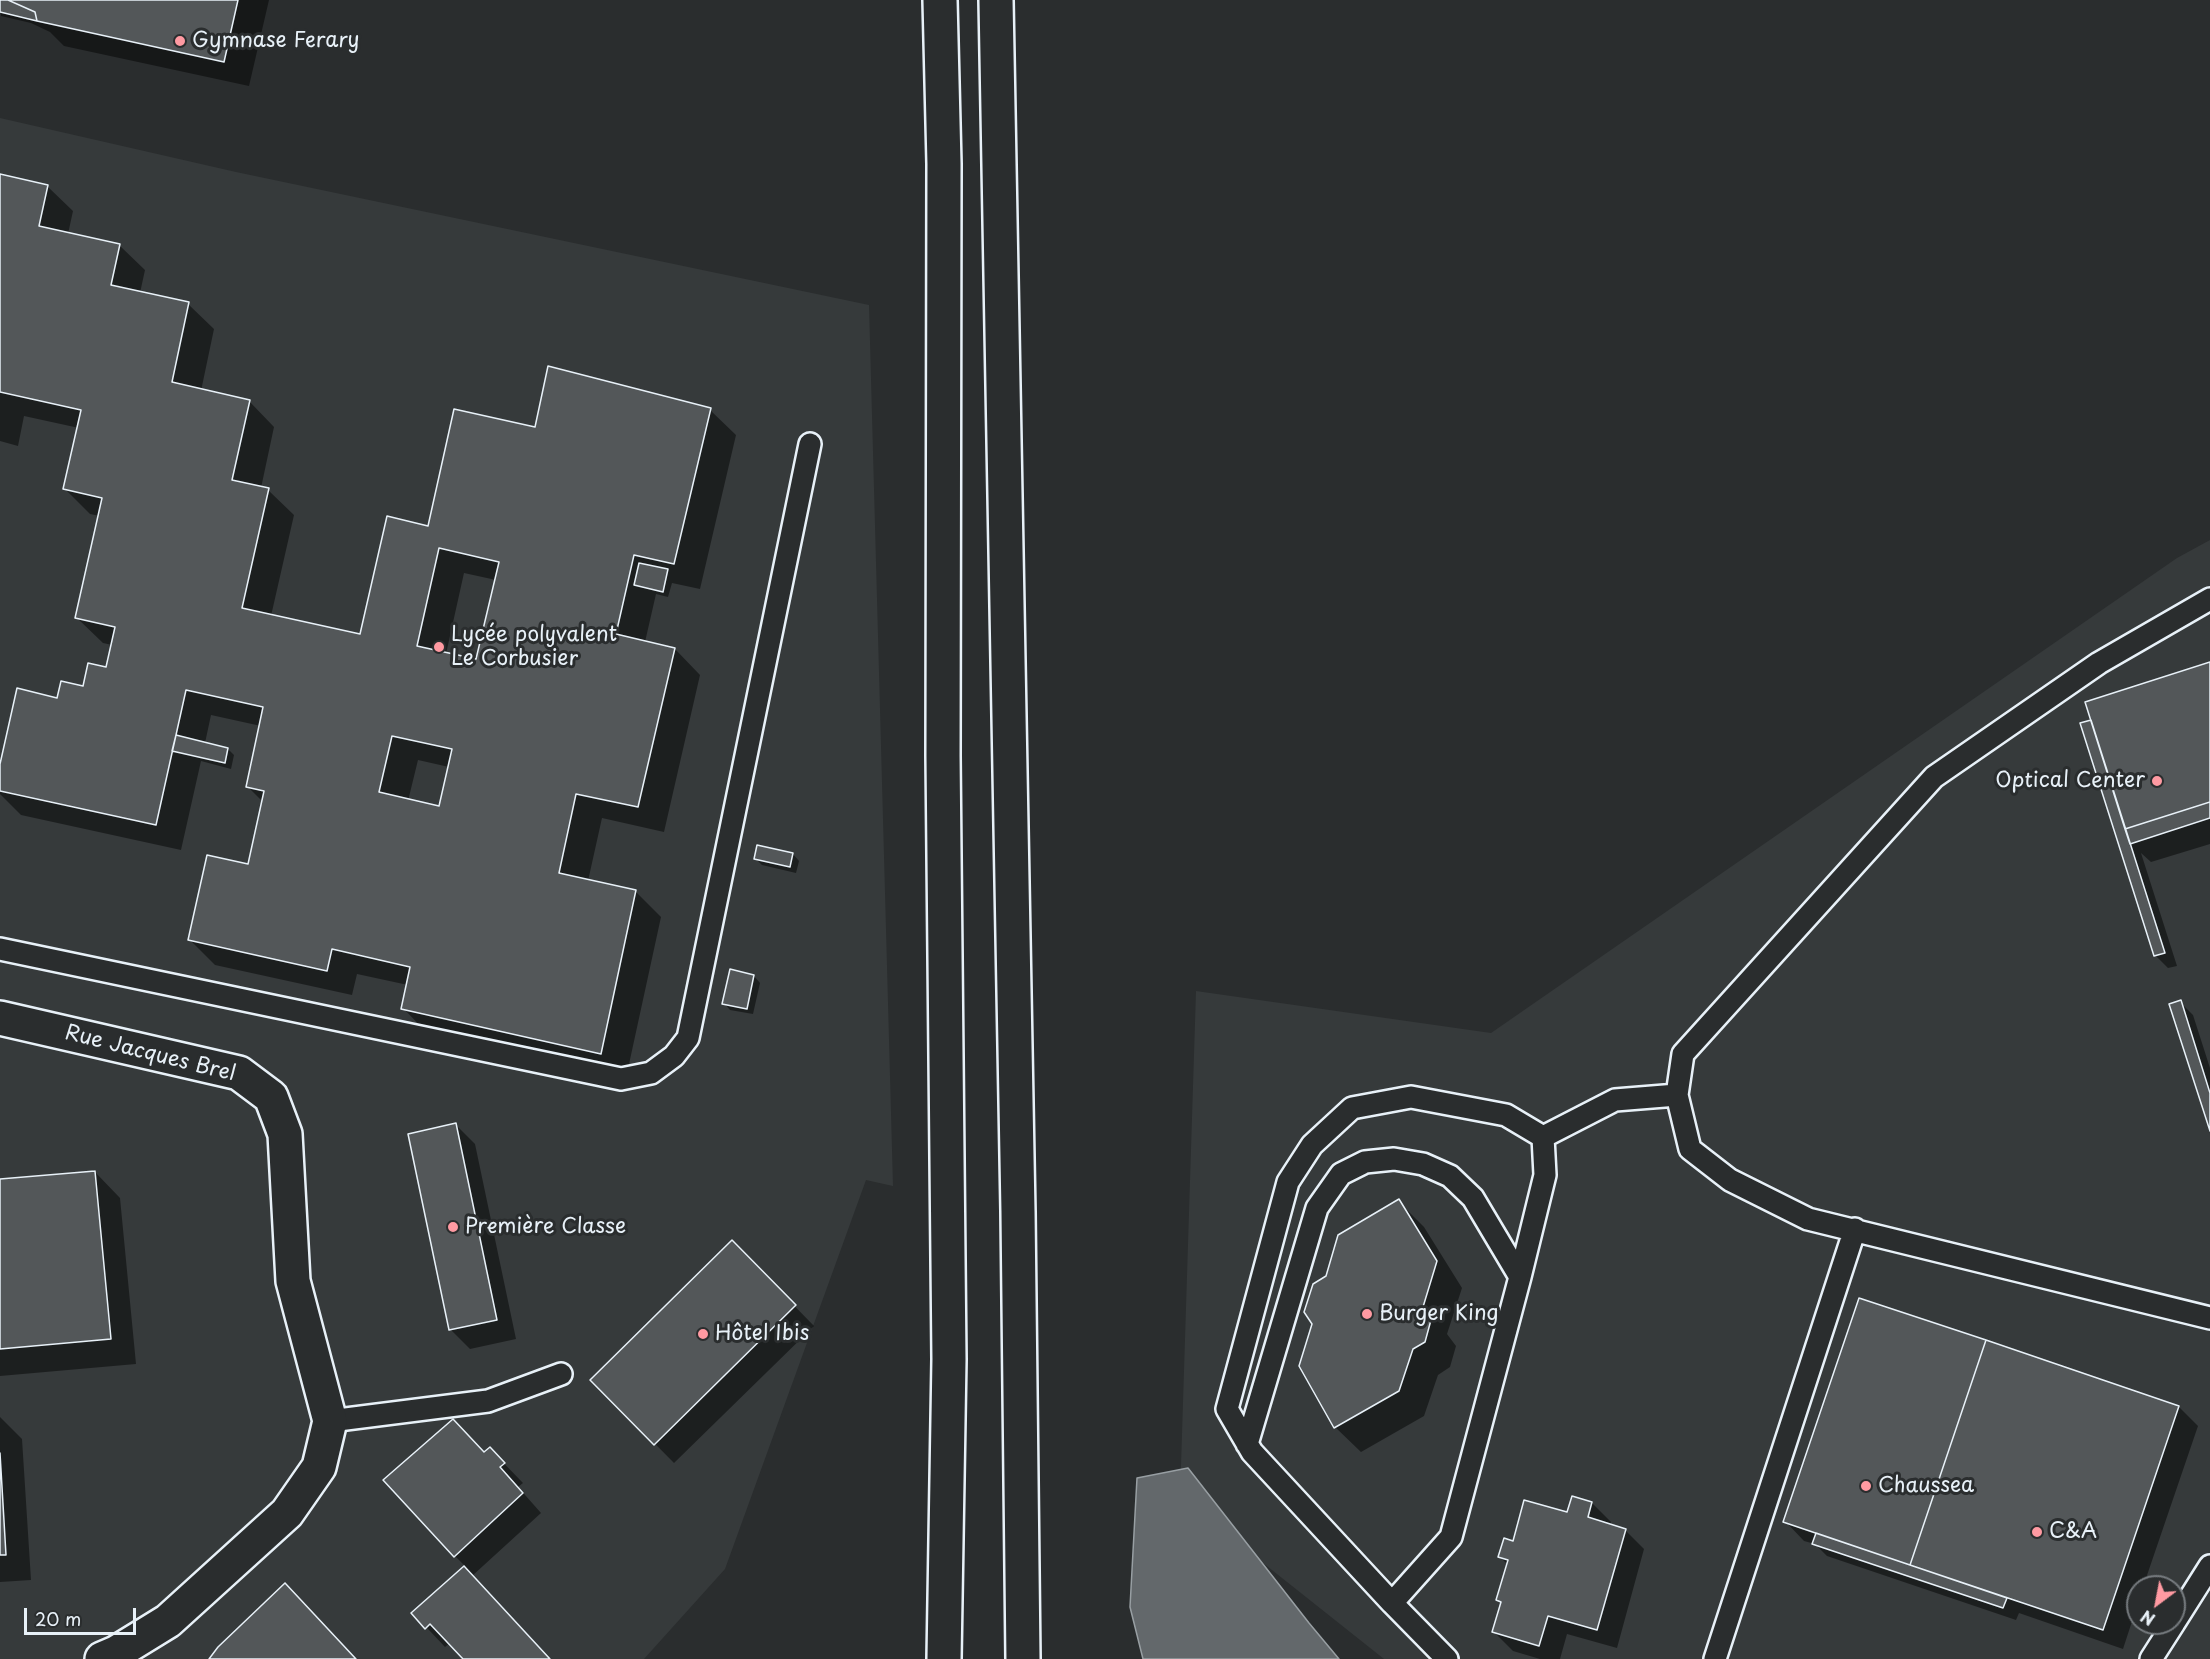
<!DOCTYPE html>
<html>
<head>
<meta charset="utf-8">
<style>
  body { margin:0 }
  #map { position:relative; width:2210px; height:1659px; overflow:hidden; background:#2a2d2e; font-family:"Playpen Sans",sans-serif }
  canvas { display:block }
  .north { position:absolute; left:2126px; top:1575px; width:60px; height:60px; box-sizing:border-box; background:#2a2d2e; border:2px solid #767b7f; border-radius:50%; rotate:212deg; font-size:16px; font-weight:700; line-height:24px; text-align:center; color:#e8f1f8 }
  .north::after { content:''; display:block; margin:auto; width:21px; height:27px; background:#ff9aa2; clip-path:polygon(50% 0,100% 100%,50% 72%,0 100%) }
  .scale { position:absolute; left:24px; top:1608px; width:112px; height:27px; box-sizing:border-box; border:3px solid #e8f1f8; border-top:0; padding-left:8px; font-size:18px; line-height:21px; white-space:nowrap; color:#e8f1f8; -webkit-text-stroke:4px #2a2d2e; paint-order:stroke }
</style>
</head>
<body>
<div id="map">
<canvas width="2210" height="1659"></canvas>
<div class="north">N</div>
<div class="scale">20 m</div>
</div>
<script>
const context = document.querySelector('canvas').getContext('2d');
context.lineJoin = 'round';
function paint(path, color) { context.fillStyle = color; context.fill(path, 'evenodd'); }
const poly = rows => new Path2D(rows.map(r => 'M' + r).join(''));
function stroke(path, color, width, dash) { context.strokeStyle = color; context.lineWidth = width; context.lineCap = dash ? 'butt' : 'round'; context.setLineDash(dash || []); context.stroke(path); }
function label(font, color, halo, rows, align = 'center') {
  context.font = font + ' "Playpen Sans",sans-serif'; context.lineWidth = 6; context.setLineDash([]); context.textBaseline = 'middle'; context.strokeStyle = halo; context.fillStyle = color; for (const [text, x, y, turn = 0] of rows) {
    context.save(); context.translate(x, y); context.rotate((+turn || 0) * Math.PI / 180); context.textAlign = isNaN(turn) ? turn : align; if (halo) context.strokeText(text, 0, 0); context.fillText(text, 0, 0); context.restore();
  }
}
const built = poly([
  [0,118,236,172,869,305,893,1186,866,1180,725,1569,644,1659,0,1659],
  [2210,540,2210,1659,1384,1659,1180,1497,1196,991,1491,1033,2177,558],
  [2138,1587,2174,1587,2174,1623,2138,1623]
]);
const water = poly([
  [1188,1468,1309,1623,1339,1659,1143,1659,1130,1607,1137,1478,1188,1468]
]);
const shadow = poly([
  [0,0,269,0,249,86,64,46,50,32,31,23,1,16],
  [0,175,47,186,73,211,68,234,119,245,145,270,140,293,188,304,214,329,201,391,249,401,274,427,261,488,268,490,294,515,271,616,361,636,429,527,536,428,710,410,736,435,700,589,672,583,668,597,656,594,645,642,675,649,700,675,664,832,602,818,588,881,636,892,661,917,626,1078,428,1034,403,1008,408,985,357,974,352,995,215,965,190,940,249,866,263,802,247,786,261,726,211,715,205,743,228,749,234,755,231,769,201,761,181,850,21,815,0,794,0,771,58,699,84,688,107,669,112,645,103,643,77,618,100,516,90,514,65,489,79,428,24,416,18,446,0,441],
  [464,573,496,580,477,661,446,654],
  [418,760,449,767,440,808,408,801],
  [2210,664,2210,844,2151,862,2141,853,2177,966,2168,968,2155,955,2093,721],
  [793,854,799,861,796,873,762,865,756,859],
  [754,976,760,983,753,1014,730,1010,724,1003],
  [2180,1002,2193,1015,2210,1068,2210,1126],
  [456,1125,475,1144,516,1339,470,1349,450,1329],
  [95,1172,120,1198,136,1364,0,1376,0,1181],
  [1398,1201,1424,1227,1462,1288,1447,1334,1456,1346,1450,1367,1438,1375,1424,1416,1361,1452,1335,1427,1327,1277],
  [732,1242,814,1326,674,1463,592,1380],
  [2179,1407,2198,1426,2143,1587,2138,1587,2138,1603,2123,1649,2019,1613,2016,1620,1827,1556,1815,1544,1804,1541,1785,1521],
  [0,1417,22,1439,31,1580,0,1582],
  [490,1449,523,1483,518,1487,541,1513,472,1576,549,1659,465,1659,450,1643,445,1647,413,1613,466,1567,455,1556,485,1453],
  [1592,1503,1611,1522,1610,1525,1625,1530,1644,1549,1617,1648,1567,1634,1560,1659,1540,1659,1513,1651,1494,1632,1502,1604,1498,1600,1508,1565,1500,1557,1514,1543]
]);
const building = poly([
  [0,0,8,0,35,12,37,21,0,12,0,0],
  [8,0,238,0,224,62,37,21,35,12,8,0],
  [0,174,48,185,39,226,120,244,111,285,189,302,172,382,250,400,232,480,269,488,242,608,360,634,387,516,428,526,454,409,535,427,548,366,711,408,674,564,634,555,616,634,675,648,638,807,576,794,559,873,636,890,601,1054,401,1009,410,967,332,949,327,971,188,940,207,855,248,864,264,791,246,787,263,707,186,690,156,825,0,791,0,764,17,688,57,698,61,681,83,686,88,663,106,667,115,627,75,618,102,498,63,489,81,410,0,392,0,174],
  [439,548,499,562,476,659,417,646,439,548],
  [392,736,452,749,439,806,379,792,392,736],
  [639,563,668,569,663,592,634,585,639,563],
  [2210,662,2210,802,2125,829,2085,702,2210,662],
  [2091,720,2165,953,2154,956,2080,723,2091,720],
  [176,735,228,748,225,763,172,751,176,735],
  [2210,802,2210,818,2130,844,2125,829,2210,802],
  [757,845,793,853,790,867,754,859,757,845],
  [730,969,754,975,747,1009,722,1004,730,969],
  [2181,1000,2210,1093,2210,1131,2169,1004,2181,1000],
  [456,1123,497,1320,449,1330,408,1134,456,1123],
  [95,1171,111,1339,0,1349,0,1179,95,1171],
  [1399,1199,1437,1261,1423,1307,1431,1320,1425,1342,1413,1349,1399,1391,1334,1428,1299,1366,1312,1324,1304,1312,1313,1284,1326,1276,1338,1235,1399,1199],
  [732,1240,796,1305,654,1445,590,1380,732,1240],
  [1859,1298,1986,1340,1910,1565,1783,1522,1859,1298],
  [1986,1340,2179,1406,2103,1630,1910,1565,1986,1340],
  [453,1419,484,1452,490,1447,505,1463,500,1467,523,1493,454,1557,383,1480,453,1419],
  [0,1453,6,1555,0,1555,0,1453],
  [1572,1496,1592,1502,1588,1517,1626,1529,1597,1630,1548,1616,1539,1646,1492,1632,1501,1602,1496,1600,1508,1560,1498,1557,1504,1538,1513,1541,1524,1500,1567,1512,1572,1496],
  [1816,1533,2007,1598,2003,1608,1812,1544,1816,1533],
  [464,1566,550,1659,463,1659,430,1624,425,1629,411,1613,464,1566],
  [285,1583,356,1659,209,1659,218,1647,285,1583]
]);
const lane = poly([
  [2210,599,2099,663,1934,777,1683,1054,1677,1095,1690,1149,1730,1180,1808,1219,2210,1318],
  [0,949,621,1079,651,1073,674,1056,688,1038,810,444],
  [1543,1137,1615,1100,1677,1095],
  [330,1421,488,1401,561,1374],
  [1247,1444,1317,1208,1341,1174,1365,1162,1394,1159,1423,1164,1450,1176,1473,1198,1520,1277],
  [1392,1603,1252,1452,1227,1409,1288,1182,1312,1145,1352,1108,1411,1097,1506,1115,1543,1137],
  [2174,1623,2210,1566],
  [1447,1659,1392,1603,1451,1537,1520,1277,1545,1175,1543,1137],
  [1715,1659,1855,1229],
  [2151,1659,2174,1623]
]);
const street = poly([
  [0,1018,239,1073,271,1097,285,1134,293,1281,330,1421,319,1467,287,1513,168,1621,116,1653,102,1659]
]);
const highway = poly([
  [940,0,944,164,943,755,949,1359,944,1659],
  [996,0,1018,1211,1023,1659]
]);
const markers = [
  [180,41,6,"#ff9aa2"],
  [439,647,6,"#ff9aa2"],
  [2157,781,6,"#ff9aa2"],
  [453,1227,6,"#ff9aa2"],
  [1367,1314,6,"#ff9aa2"],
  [703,1334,6,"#ff9aa2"],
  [1866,1486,6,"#ff9aa2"],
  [2037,1532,6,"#ff9aa2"]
];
const poiNames = [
  ["Gymnase Ferary",192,41],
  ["Lycée polyvalent",451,635],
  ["Le Corbusier",451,659],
  ["Optical Center",2145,781,"right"],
  ["Première Classe",465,1227],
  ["Burger King",1379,1314],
  ["Hôtel Ibis",715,1334],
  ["Chaussea",1878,1486],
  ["C&A",2049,1532]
];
const streetNames = [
  ["Rue Jacques Brel",150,1054,14]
];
paint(built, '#363a3b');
paint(water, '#63686b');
stroke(water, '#989fa3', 1.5);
paint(shadow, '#0007');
paint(building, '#535759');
stroke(building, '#e8f1f8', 1.5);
stroke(lane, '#e8f1f8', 26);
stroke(street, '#e8f1f8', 38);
stroke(highway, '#e8f1f8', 38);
stroke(lane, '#2a2d2e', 21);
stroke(street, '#2a2d2e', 33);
stroke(highway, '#2a2d2e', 33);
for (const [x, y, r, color] of markers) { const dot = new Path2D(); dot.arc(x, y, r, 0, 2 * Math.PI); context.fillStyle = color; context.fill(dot); stroke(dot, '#2a2d2e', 2); }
label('21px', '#e8f1f8', '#2a2d2e', poiNames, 'left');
label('21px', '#e8f1f8', '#2a2d2e', streetNames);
</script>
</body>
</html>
